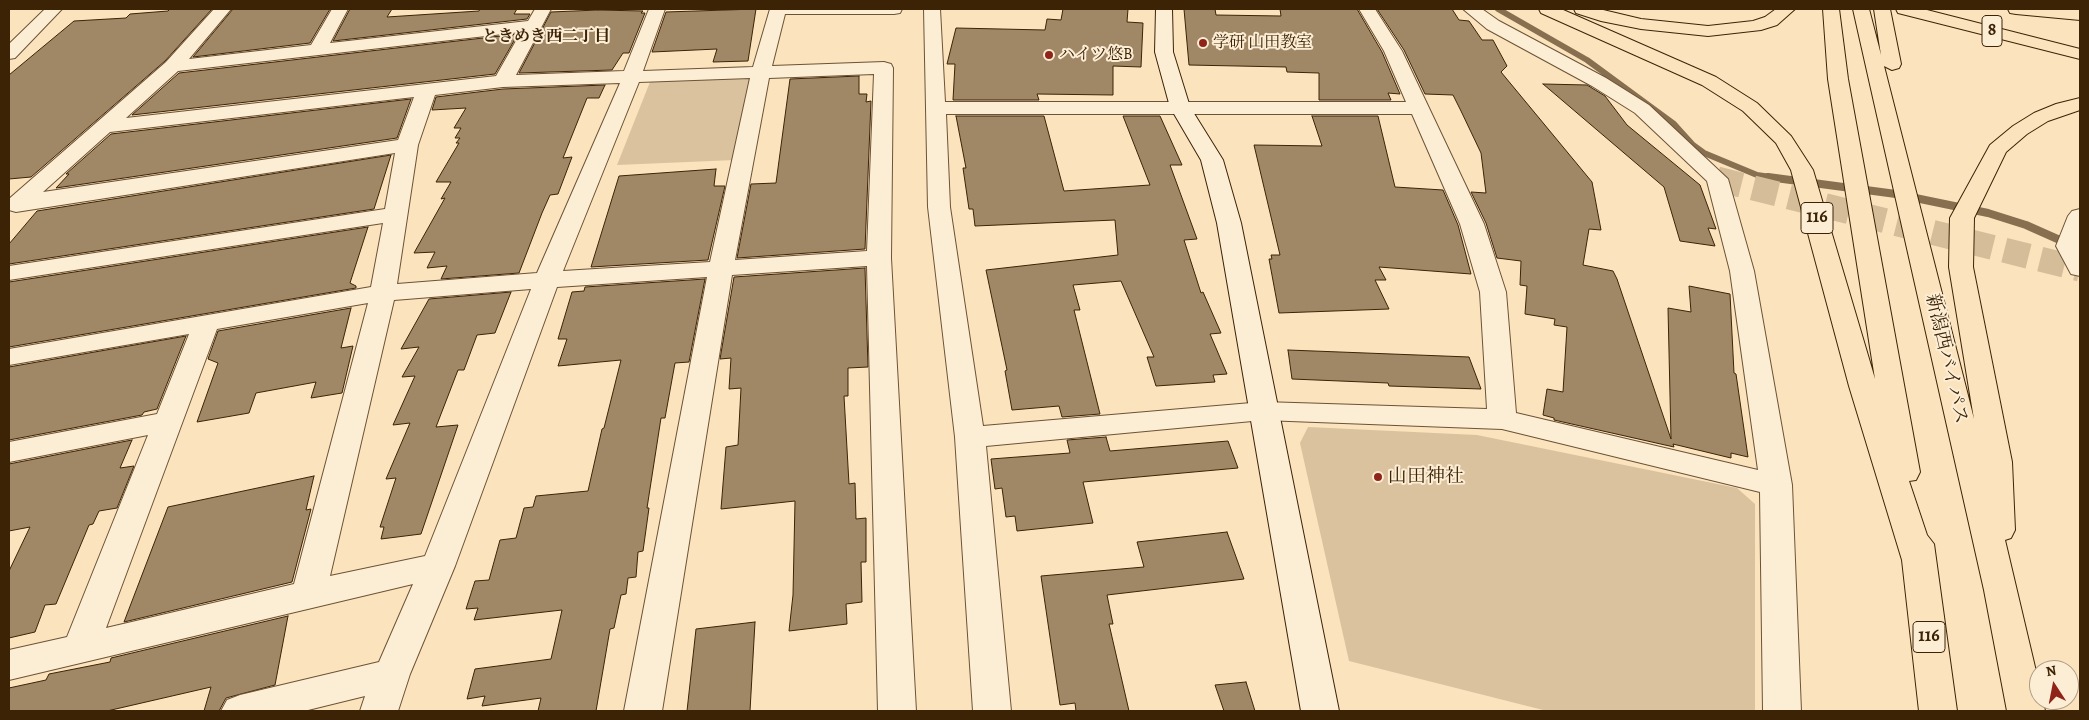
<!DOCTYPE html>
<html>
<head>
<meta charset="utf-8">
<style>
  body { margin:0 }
  #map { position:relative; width:2089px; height:720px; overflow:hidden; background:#fbe3be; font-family:Alegreya,serif }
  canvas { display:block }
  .frame { position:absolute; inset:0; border:10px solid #3d2306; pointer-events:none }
  .north { position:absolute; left:2029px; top:660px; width:50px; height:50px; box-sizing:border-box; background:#fcedd5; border:1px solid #b09c82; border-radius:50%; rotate:349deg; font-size:14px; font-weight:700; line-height:20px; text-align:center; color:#3d2306 }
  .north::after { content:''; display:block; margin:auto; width:18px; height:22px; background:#8f2418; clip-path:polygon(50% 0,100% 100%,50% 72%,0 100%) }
</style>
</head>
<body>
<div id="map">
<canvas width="2089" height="720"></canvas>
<div class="frame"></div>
<div class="north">N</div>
</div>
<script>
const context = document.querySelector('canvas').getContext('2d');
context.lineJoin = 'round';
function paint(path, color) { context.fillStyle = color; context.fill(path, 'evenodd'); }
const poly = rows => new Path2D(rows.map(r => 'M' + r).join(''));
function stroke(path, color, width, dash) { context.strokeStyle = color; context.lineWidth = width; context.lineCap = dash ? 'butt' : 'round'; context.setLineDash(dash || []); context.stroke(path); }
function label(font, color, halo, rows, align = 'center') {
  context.font = font + ' Alegreya,"Noto Serif JP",serif'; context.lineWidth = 4; context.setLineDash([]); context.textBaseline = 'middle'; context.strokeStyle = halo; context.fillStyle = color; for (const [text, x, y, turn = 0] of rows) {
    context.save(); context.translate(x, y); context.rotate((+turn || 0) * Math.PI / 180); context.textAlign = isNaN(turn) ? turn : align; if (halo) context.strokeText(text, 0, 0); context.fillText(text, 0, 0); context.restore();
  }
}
const green = poly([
  [746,75,753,78,735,160,617,165,650,82,658,78],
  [1308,427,1477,435,1737,488,1755,504,1755,711,1547,711,1349,661,1300,443]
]);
const streamFar1 = poly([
  [1498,9,1587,60,1674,124,1693,145,1704,153,1757,175,1777,178]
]);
const stream = poly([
  [1768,177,1896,194,1988,213,2026,225,2080,249]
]);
const building = poly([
  [170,9,212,9,165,61,31,177,9,179,9,75,74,21,126,18,130,14,168,11,170,9],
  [233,9,330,9,310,43,193,57,233,9],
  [350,9,392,9,387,17,479,11,480,9,517,9,514,14,530,14,527,19,333,41,350,9],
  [756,9,748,61,713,62,717,49,652,52,666,12,756,9],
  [1063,9,1128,9,1127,22,1143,23,1141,67,1113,66,1113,95,1037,94,1039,100,953,100,955,64,947,64,956,28,1045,30,1047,19,1061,20,1063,9],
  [1184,9,1215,9,1216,15,1281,16,1280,9,1357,9,1382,52,1400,94,1388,93,1391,100,1319,100,1319,73,1287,72,1286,67,1189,65,1184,9],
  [1377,9,1452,9,1459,20,1469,21,1482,40,1493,40,1507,66,1501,72,1592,182,1601,230,1589,229,1583,265,1613,271,1617,279,1671,439,1668,308,1691,312,1689,286,1730,294,1734,373,1736,374,1748,457,1731,453,1731,458,1673,444,1674,447,1554,420,1554,418,1543,415,1547,389,1563,392,1567,327,1554,325,1555,319,1525,314,1527,286,1520,285,1521,261,1497,258,1486,223,1471,192,1486,193,1481,153,1461,111,1453,95,1425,94,1404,50,1377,9],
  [598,10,643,11,641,13,645,13,629,53,623,53,612,70,519,73,551,12,598,10],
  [518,34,495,74,132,115,179,73,518,34],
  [859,76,859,94,867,94,866,102,871,101,865,249,737,258,751,184,776,183,790,79,859,76],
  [1543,84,1587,85,1605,96,1627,125,1700,185,1716,229,1708,228,1715,246,1680,241,1664,187,1543,84],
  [605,85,599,98,587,98,563,158,572,157,558,194,550,195,542,213,519,273,441,279,447,266,427,268,435,252,414,253,445,198,441,199,451,182,436,182,459,143,456,143,460,138,455,138,461,128,454,128,466,108,432,110,436,97,503,89,605,85],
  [411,99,397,138,56,188,69,174,66,174,111,134,411,99],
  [956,116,1044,116,1064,191,1150,185,1123,116,1160,116,1182,165,1170,165,1197,239,1184,240,1201,293,1203,292,1221,333,1210,334,1227,374,1213,375,1215,382,1156,386,1147,357,1154,357,1121,281,1073,285,1080,310,1074,310,1100,414,1062,417,1059,406,1012,410,1005,371,1007,370,986,270,1118,255,1115,220,975,226,973,209,969,209,963,168,966,168,956,116],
  [1312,116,1378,116,1395,187,1443,190,1458,225,1471,274,1379,267,1386,280,1375,280,1389,309,1279,313,1269,259,1272,259,1271,255,1280,255,1254,145,1322,146,1312,116],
  [391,155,374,209,9,264,9,244,37,211,391,155],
  [716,169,714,186,725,186,708,260,591,267,619,176,716,169],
  [368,227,350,283,356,286,356,288,9,347,9,282,368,227],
  [865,268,868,367,848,368,848,396,844,396,849,484,855,483,856,519,866,518,866,562,861,562,862,602,846,604,847,624,789,631,793,595,795,501,721,509,726,447,738,445,741,388,729,389,731,358,720,359,734,277,865,268],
  [705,279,689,362,675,363,665,418,661,418,647,508,649,508,643,551,638,552,636,577,628,578,626,594,621,595,614,628,610,629,596,711,538,711,541,698,482,706,485,696,467,699,475,669,551,659,562,610,474,620,478,608,466,609,475,581,489,580,500,540,516,538,524,508,533,507,536,496,588,491,602,429,604,428,621,360,558,366,567,339,558,339,572,292,584,291,585,287,705,279],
  [511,292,495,333,477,335,464,370,458,370,436,427,458,425,421,534,381,539,384,527,380,527,396,478,386,479,410,423,393,425,415,376,402,377,419,347,401,349,429,299,511,292],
  [351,308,341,348,353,346,342,393,311,398,316,382,256,393,249,413,197,422,218,363,208,359,218,331,351,308],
  [186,336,157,409,144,412,142,415,9,440,9,367,186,336],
  [1288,350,1469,357,1481,389,1389,386,1388,383,1292,379,1288,350],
  [1106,437,1110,451,1228,441,1238,468,1083,482,1093,523,1017,531,1015,516,1006,517,1002,488,995,489,991,459,1070,453,1067,440,1106,437],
  [132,440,120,468,134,466,117,508,99,511,93,524,89,525,56,604,45,605,35,632,9,638,9,571,30,527,9,531,9,464,132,440],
  [314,476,306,510,311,509,292,582,124,622,168,507,314,476],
  [1227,532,1244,579,1107,595,1113,624,1109,624,1129,711,1076,711,1075,703,1060,705,1041,576,1144,567,1137,542,1227,532],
  [288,616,275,685,226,698,219,711,204,711,211,687,107,711,9,711,9,688,46,680,49,674,110,662,111,658,288,616],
  [755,622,750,711,687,711,696,629,755,622],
  [1246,682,1255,711,1224,711,1215,685,1246,682]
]);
const secondaryTunnel = poly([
  [1717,179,2080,269]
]);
const street = poly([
  [45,9,62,9,15,58,9,59,9,44,45,9],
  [214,9,231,9,189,59,311,45,332,9,348,9,330,43,528,21,535,9,551,9,516,75,624,71,649,9,665,9,643,71,753,67,770,9,902,9,900,13,894,14,785,14,772,66,884,62,891,64,893,68,891,258,916,711,878,711,867,266,732,275,662,711,624,711,707,277,557,287,455,566,410,674,398,711,360,711,365,696,304,711,221,711,227,700,240,695,379,662,413,584,9,680,9,650,67,637,148,435,9,462,9,442,157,414,189,334,9,365,9,349,371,287,383,223,9,280,9,266,385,209,395,153,16,212,9,210,10,198,166,62,214,9],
  [521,32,496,76,126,118,178,71,521,32],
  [874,74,867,251,735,260,769,78,874,74],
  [750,78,710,262,563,271,639,82,750,78],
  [620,83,537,273,397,284,418,145,435,95,503,87,620,83],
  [414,97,398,140,43,192,110,132,414,97],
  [531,289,425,556,330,576,394,300,531,289],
  [368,303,294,584,106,628,217,329,368,303],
  [924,9,940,9,945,102,1406,102,1384,51,1359,9,1375,9,1402,51,1484,224,1506,292,1516,413,1758,470,1730,271,1707,181,1635,113,1592,86,1487,29,1463,9,1482,9,1499,21,1606,78,1649,105,1728,179,1754,271,1792,485,1801,711,1763,711,1760,492,1502,429,1263,420,986,446,1011,711,973,711,955,437,928,207,924,9],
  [946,114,1412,114,1460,224,1480,292,1487,409,1263,402,983,426,950,207,946,114],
  [2080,209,2080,276,2071,274,2056,246,2068,216,2072,211,2080,209]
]);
const secondary = poly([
  [1156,9,1172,9,1173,52,1190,107,1223,160,1241,223,1339,711,1301,711,1217,223,1201,160,1170,107,1155,52,1156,9]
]);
const highway = poly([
  [1539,9,1561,9,1716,77,1757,103,1791,136,1813,170,1875,379,1828,79,1823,9,1839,9,1848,79,1920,472,1916,480,1909,481,1927,535,1934,544,1957,711,1919,711,1902,560,1849,386,1791,170,1776,143,1743,111,1702,85,1541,13,1539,9],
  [1574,9,1599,9,1641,19,1708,26,1753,21,1765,17,1776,9,1795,9,1777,25,1761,30,1708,36,1641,29,1601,21,1576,13,1574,9],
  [1853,9,1869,9,1881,55,1874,9,1890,9,1901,64,1899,68,1892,70,1884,66,1974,419,1949,267,1950,218,1990,145,2013,126,2034,113,2056,104,2080,98,2080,110,2048,121,2027,134,2006,152,1974,218,1973,267,2012,462,2015,530,2011,538,2005,540,2039,684,2039,700,2043,700,2045,711,2007,711,1984,590,1853,9],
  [1896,9,1923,9,2080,49,2080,59,1898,13,1896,9],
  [2008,9,2080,10,2080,20,2016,14,2010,13,2008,9]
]);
const markers = [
  [1203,43,5,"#8f2418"],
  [1049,55,5,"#8f2418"],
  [1378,477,5,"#8f2418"]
];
const farNeighbourhoodnames = [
  ["ときめき西二丁目",546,37]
];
const farPoinames = [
  ["学研 山田教室",1213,43],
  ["ハイツ悠B",1059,55]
];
const shields = [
  [1992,31,20],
  [1817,218,32],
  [1929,637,32]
];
const shieldNames = [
  ["8",1992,31],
  ["116",1817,218],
  ["116",1929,637]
];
const streetNames = [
  ["新潟西バイパス",1946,359,77]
];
const poiNames = [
  ["山田神社",1388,477]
];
paint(green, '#dbc29f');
stroke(streamFar1, '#886f4f', 6);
stroke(stream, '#886f4f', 8);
paint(building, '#a08766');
stroke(building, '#3d2306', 1);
stroke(secondaryTunnel, '#d5bd99', 25, [25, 12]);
stroke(street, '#6c5334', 2);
stroke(secondary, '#3d2306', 2);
stroke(highway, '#3d2306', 2);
paint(street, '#fcedd5');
paint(secondary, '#fcedd5');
paint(highway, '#fbe3be');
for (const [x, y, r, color] of markers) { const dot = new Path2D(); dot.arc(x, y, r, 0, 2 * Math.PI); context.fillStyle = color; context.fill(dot); stroke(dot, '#fcedd5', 2); }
label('bold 16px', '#3d2306', '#fcedd5', farNeighbourhoodnames);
label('16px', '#3d2306', '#fcedd5', farPoinames, 'left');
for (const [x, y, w] of shields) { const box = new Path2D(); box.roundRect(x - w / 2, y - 15.5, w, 31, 4); context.fillStyle = '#fcedd5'; context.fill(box); stroke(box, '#3d2306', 1); }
label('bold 18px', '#3d2306', null, shieldNames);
label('19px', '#3d2306', '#fcedd5', streetNames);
label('19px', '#3d2306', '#fcedd5', poiNames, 'left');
</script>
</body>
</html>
